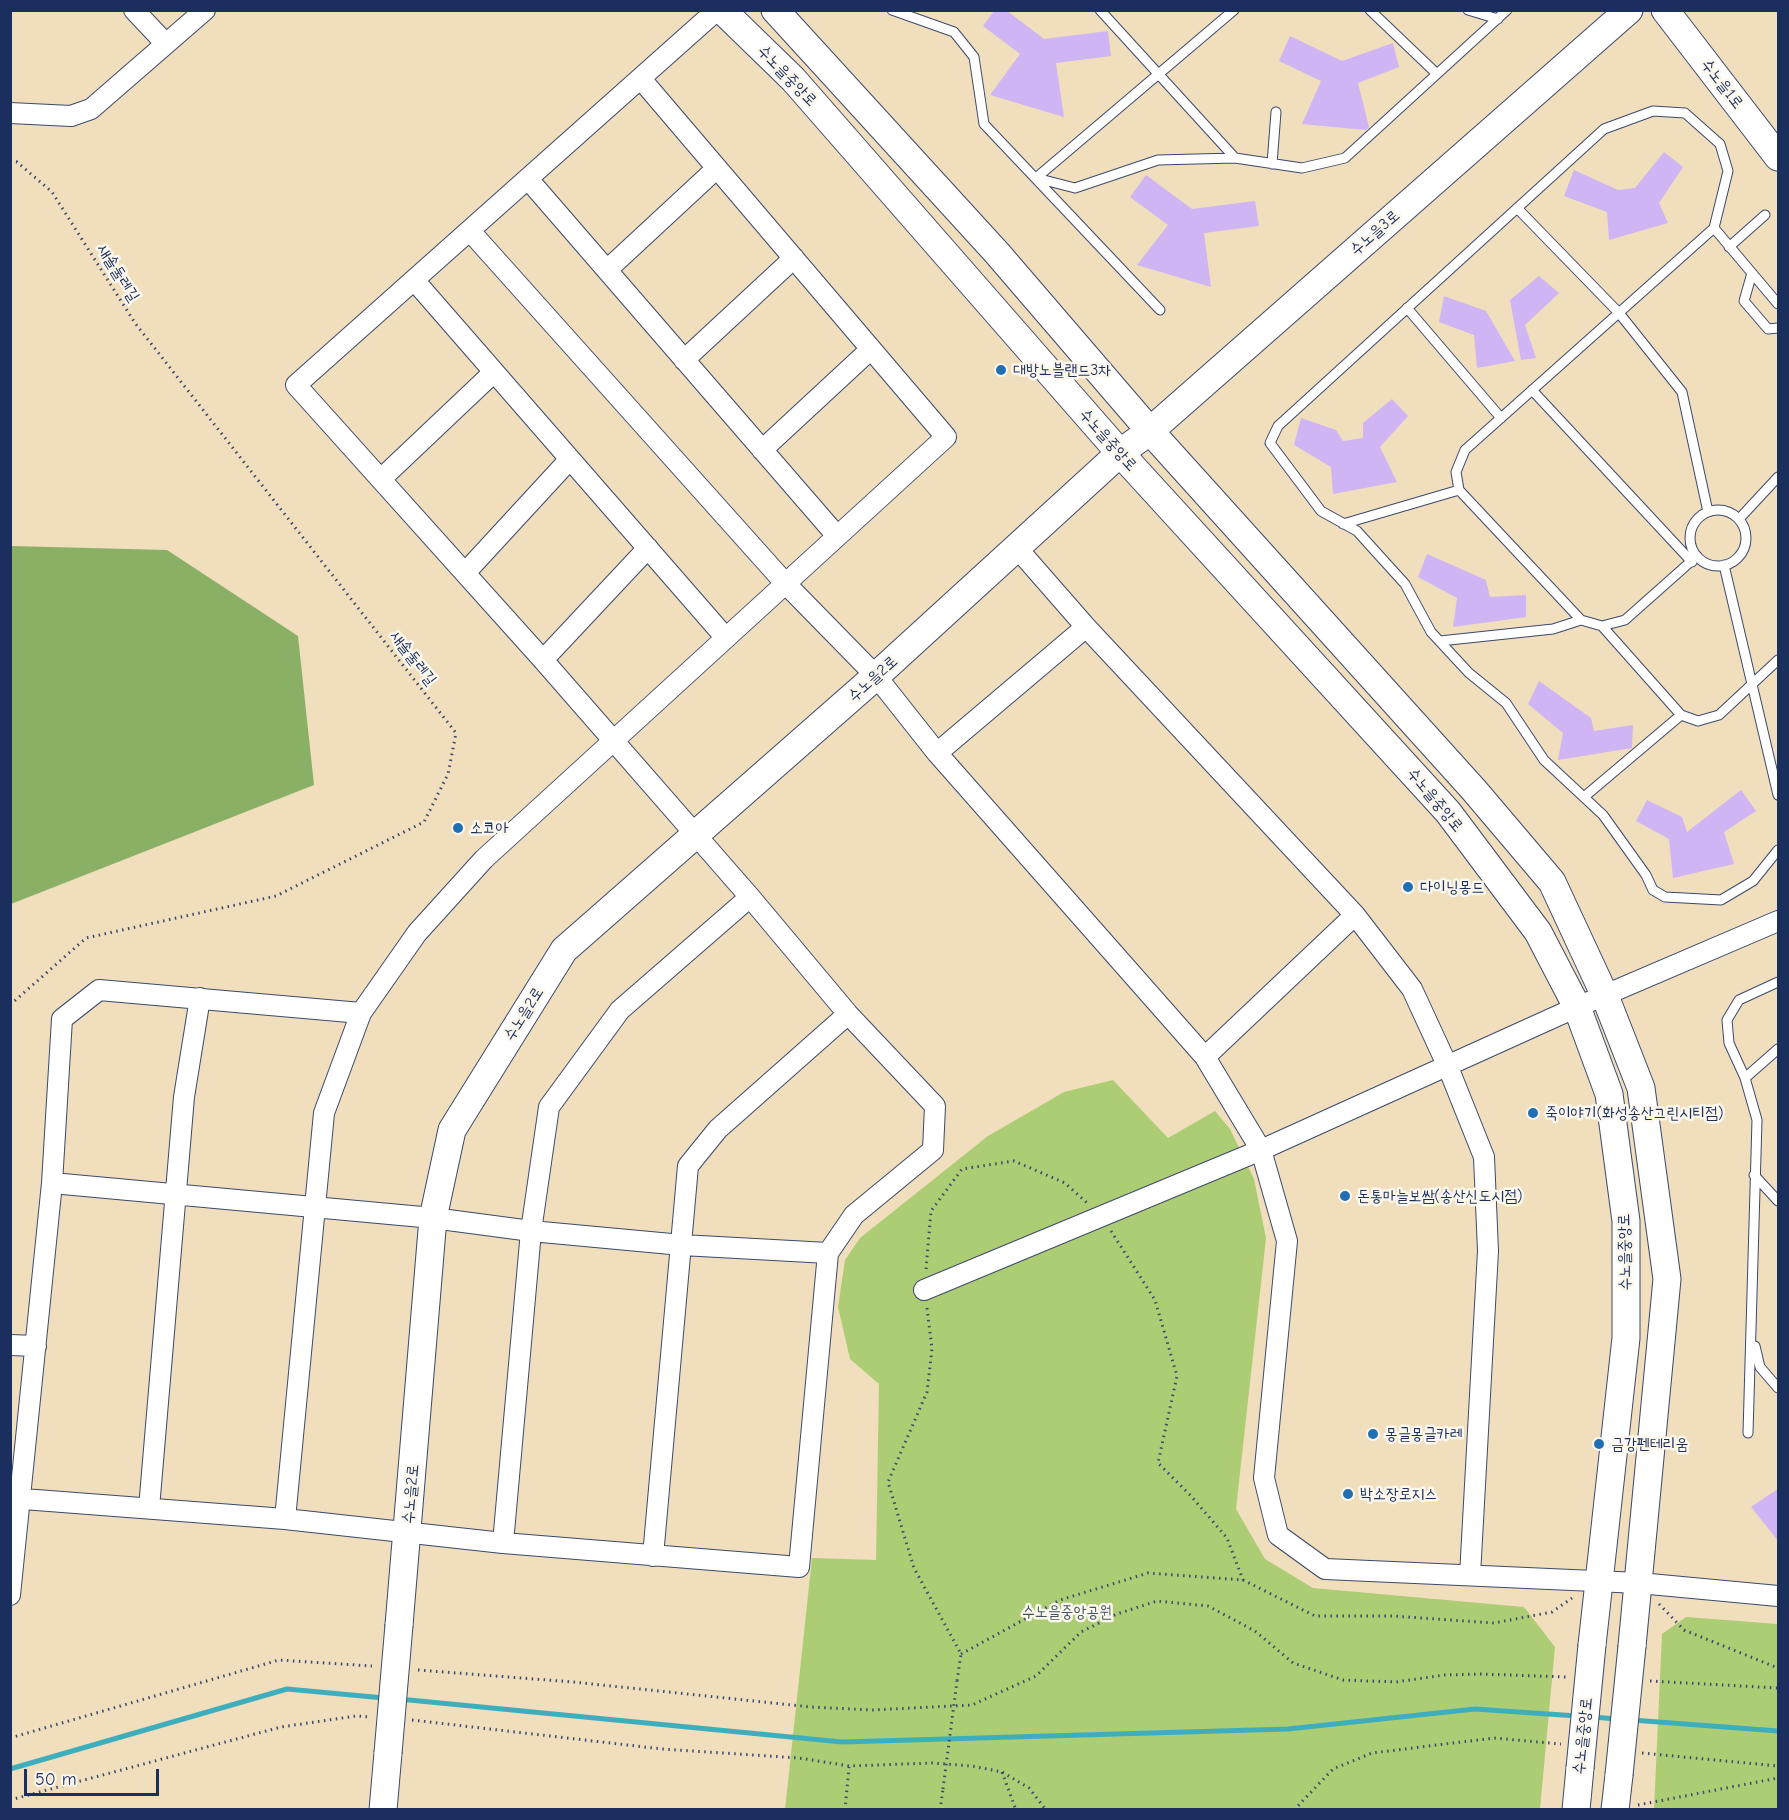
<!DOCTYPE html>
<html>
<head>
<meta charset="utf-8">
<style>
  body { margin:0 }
  #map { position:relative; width:1789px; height:1820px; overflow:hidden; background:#f0debd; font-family:"Comic Neue",sans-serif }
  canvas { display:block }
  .frame { position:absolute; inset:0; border:12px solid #1b2f5e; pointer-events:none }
  .scale { position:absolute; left:24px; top:1769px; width:135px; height:27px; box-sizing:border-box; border:3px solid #1b2f5e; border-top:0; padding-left:8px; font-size:18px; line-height:21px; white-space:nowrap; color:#1b2f5e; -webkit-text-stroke:4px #fbf7ec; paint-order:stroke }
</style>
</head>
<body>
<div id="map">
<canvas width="1789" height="1820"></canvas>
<div class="frame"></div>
<div class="scale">50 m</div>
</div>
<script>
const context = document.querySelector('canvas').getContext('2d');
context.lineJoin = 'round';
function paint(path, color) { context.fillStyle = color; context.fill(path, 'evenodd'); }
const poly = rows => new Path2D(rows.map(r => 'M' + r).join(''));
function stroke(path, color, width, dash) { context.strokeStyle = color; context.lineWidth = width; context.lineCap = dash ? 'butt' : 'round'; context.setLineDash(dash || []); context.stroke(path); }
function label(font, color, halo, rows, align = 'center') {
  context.font = font + ' "Comic Neue","Poor Story",sans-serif'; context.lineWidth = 5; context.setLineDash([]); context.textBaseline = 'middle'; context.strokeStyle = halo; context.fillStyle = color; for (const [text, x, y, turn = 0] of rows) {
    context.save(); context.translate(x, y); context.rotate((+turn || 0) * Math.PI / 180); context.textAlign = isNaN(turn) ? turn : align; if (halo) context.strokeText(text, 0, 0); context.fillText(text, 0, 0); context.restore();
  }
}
const green = poly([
  [1113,1080,1168,1138,1215,1111,1230,1129,1254,1179,1266,1238,1236,1509,1265,1559,1313,1588,1524,1607,1555,1647,1540,1809,785,1810,812,1558,876,1560,879,1384,850,1359,838,1307,845,1260,860,1238,988,1136,1064,1092],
  [1686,1617,1778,1624,1778,1809,1654,1809,1662,1634]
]);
const forest = poly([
  [11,546,167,550,298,636,314,785,11,904]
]);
const stream = poly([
  [399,1699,842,1742,1288,1729,1475,1709,1577,1716],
  [1593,1717,1616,1719],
  [1632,1720,1778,1731],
  [10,1769,287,1689,384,1698]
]);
const building = poly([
  [995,10,1006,10,1044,39,1108,31,1111,56,1056,63,1064,117,990,95,1020,54,983,26],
  [1290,36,1342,61,1393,43,1399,67,1358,83,1369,127,1366,130,1302,124,1321,81,1279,61],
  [1664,152,1683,167,1659,203,1668,223,1609,240,1607,212,1564,196,1574,170,1618,190,1635,188],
  [1146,175,1192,209,1255,201,1259,226,1204,233,1211,287,1137,265,1168,225,1130,197],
  [1539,276,1559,293,1525,325,1536,358,1521,360,1510,300],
  [1444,296,1486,311,1515,361,1477,368,1474,335,1439,322],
  [1392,399,1408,416,1380,447,1397,482,1333,494,1331,467,1294,445,1301,418,1336,430,1343,441,1363,438,1363,423],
  [1427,554,1486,580,1490,597,1526,595,1526,617,1453,627,1457,598,1418,577],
  [1539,681,1591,718,1594,731,1633,725,1632,748,1558,760,1563,733,1528,704],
  [1741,790,1756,811,1724,832,1734,864,1673,878,1669,839,1636,821,1647,800,1682,817,1687,832],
  [1779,1488,1779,1542,1751,1507]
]);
const path = poly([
  [10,161,17,162,52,192,135,323,456,733,448,774,424,822,276,896,86,938,10,1005],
  [1111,1231,1155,1300,1177,1376,1158,1463,1191,1496,1227,1538,1243,1580],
  [926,1269,931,1211,962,1169,1014,1161,1065,1183,1087,1203],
  [927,1308,932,1349,927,1392,888,1482,914,1568,961,1654,957,1681],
  [1659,1604,1684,1630,1778,1668],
  [961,1654,1060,1600,1148,1573,1243,1580,1315,1616,1393,1616,1494,1623,1552,1612,1572,1598],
  [418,1670,573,1682,811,1707,872,1710,972,1705,1036,1676,1081,1632,1117,1614,1157,1601,1208,1606,1255,1631,1293,1663,1343,1680,1396,1682,1444,1675,1481,1674,1566,1677],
  [1650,1681,1778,1688],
  [412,1720,662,1749,799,1758,849,1766,932,1763,972,1766,1002,1772,1029,1788,1046,1810],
  [10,1738,279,1660,372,1666],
  [1642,1753,1778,1766],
  [1002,1772,1016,1810],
  [10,1800,281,1727,356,1716,370,1717],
  [1638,1805,1778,1778],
  [845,1810,849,1767],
  [940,1810,943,1789],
  [1294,1810,1333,1769,1372,1753,1494,1738,1561,1744]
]);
const lane = poly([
  [892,10,954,32,974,57,984,124,1160,310],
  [1100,10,1235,158],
  [1370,10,1437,74],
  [1468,10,1498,19],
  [1272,164,1276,112],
  [1036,178,1075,188,1158,160,1235,158,1302,168,1345,158,1507,10],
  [1036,178,1234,10],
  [1517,208,1619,313,1682,392,1708,512],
  [1714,228,1778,304],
  [1729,247,1765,215],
  [1752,273,1744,301,1768,329,1778,328],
  [1407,308,1501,418],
  [1532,390,1692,562],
  '1690 538a28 28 0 1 1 56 0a28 28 0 1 1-56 0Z',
  [1739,519,1778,477],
  [1343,524,1459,490],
  [1697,556,1625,620,1602,626,1581,620,1459,490,1456,472,1465,450,1714,228,1728,171,1720,144,1685,113,1653,111,1604,129,1278,426,1270,443,1321,511,1357,531,1405,584,1431,632,1469,673,1506,703,1544,760,1603,815,1646,875,1653,890,1665,897,1721,900,1753,881,1778,850],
  [1724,565,1778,795],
  [1602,626,1681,715,1698,721,1719,715,1778,660],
  [1440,641,1553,629,1581,620],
  [1584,797,1681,715],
  [1745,1078,1778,1049],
  [1754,1175,1778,1201],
  [1755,1346,1760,1367,1778,1388],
  [1748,1433,1757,1120,1745,1078,1729,1043,1727,1020,1739,1000,1778,982]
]);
const street = poly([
  [134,10,166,44],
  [10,113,71,116,91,109,205,10],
  [528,179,837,536],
  [470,231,785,583,876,676,937,753,1205,1057,1261,1150,1287,1241,1264,1478,1278,1535,1325,1569,1639,1583,1778,1596],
  [607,270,717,168],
  [414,280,725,637],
  [684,360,794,258],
  [762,450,871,349],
  [381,479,494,372],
  [1017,548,1086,627,1355,915,1412,989,1448,1067,1484,1157,1488,1251,1470,1575],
  [465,573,570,459],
  [543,660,648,548],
  [937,753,1086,627],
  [1205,1057,1355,915],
  [52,1183,433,1218,531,1231,682,1245,828,1253],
  [924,1290,1261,1150,1577,1007,1778,921],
  [10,1345,36,1346],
  [10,1498,285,1519,503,1543,799,1567,828,1253,854,1215,933,1150,935,1106,848,1014,750,897,543,660,296,385,717,10],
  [149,1508,184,1097,200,998],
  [285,1519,324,1113,361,1013,417,933,484,859,946,437,641,79],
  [503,1543,531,1231,549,1107,620,1010,750,897],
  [653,1556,688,1166,718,1129,848,1014],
  [10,1595,52,1183,62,1019,99,990,361,1013]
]);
const secondary = poly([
  [722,10,793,79,1120,453,1448,812,1538,932,1577,1007,1609,1094,1626,1221,1626,1338,1592,1645],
  [775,10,997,253,1150,431,1474,790,1552,882,1605,996,1641,1088,1667,1279,1632,1646],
  [1665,10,1778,157],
  [399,1625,433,1218,452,1130,564,950,876,676,1120,453,1150,431,1629,10],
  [383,1810,388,1753],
  [1576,1810,1580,1768],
  [1615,1810,1619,1775]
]);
const pathBridge = poly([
  [943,1789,957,1681]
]);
const secondaryBridge = poly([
  [388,1753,399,1625],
  [1580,1768,1592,1645],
  [1619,1775,1632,1646]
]);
const markers = [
  [1001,370,6,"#1f6fb2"],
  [458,828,6,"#1f6fb2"],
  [1408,887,6,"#1f6fb2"],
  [1533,1113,6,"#1f6fb2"],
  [1345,1196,6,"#1f6fb2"],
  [1373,1434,6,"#1f6fb2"],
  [1599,1444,6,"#1f6fb2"],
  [1348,1494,6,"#1f6fb2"]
];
const streetNames = [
  ["수노을중앙로",787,76,46],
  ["수노을1로",1722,84,52],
  ["수노을3로",1375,233,-41],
  ["새솔둘레길",118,273,58],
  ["수노을중앙로",1108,440,48],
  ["새솔둘레길",413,658,52],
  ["수노을2로",873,679,-42],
  ["수노을중앙로",1435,800,50],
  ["수노을2로",524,1014,-58],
  ["수노을중앙로",1625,1252,-91],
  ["수노을2로",411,1494,-85],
  ["수노을중앙로",1583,1736,-84]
];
const poiNames = [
  ["대방노블랜드3차",1013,370],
  ["소코아",470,828],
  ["다이닝몽드",1420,887],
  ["죽이야기(화성송산그린시티점)",1545,1113],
  ["돈통마늘보쌈(송산신도시점)",1357,1196],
  ["몽글몽글카레",1385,1434],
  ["금강펜테리움",1611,1444],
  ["박소장로지스",1360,1494]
];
const parkNames = [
  ["수노을중앙공원",1067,1612]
];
paint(green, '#adcd75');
paint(forest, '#8ab066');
stroke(stream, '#3faebc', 5);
paint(building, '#cfb5f4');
stroke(lane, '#3b496c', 11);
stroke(street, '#3b496c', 22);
stroke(secondary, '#3b496c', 29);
stroke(path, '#3b496c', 3, [1.5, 4.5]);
stroke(lane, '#fff', 9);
stroke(street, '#fff', 20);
stroke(secondary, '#fff', 27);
stroke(secondaryBridge, '#3b496c', 29, []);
stroke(pathBridge, '#3b496c', 3, [1.5, 4.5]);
stroke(secondaryBridge, '#fff', 27);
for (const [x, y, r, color] of markers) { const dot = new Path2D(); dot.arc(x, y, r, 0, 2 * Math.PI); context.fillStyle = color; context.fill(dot); stroke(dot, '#fbf7ec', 2); }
label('16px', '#1b2f5e', '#fbf7ec', streetNames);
label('16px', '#1b2f5e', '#fbf7ec', poiNames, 'left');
label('16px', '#405664', '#fbf7ec', parkNames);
</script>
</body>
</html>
